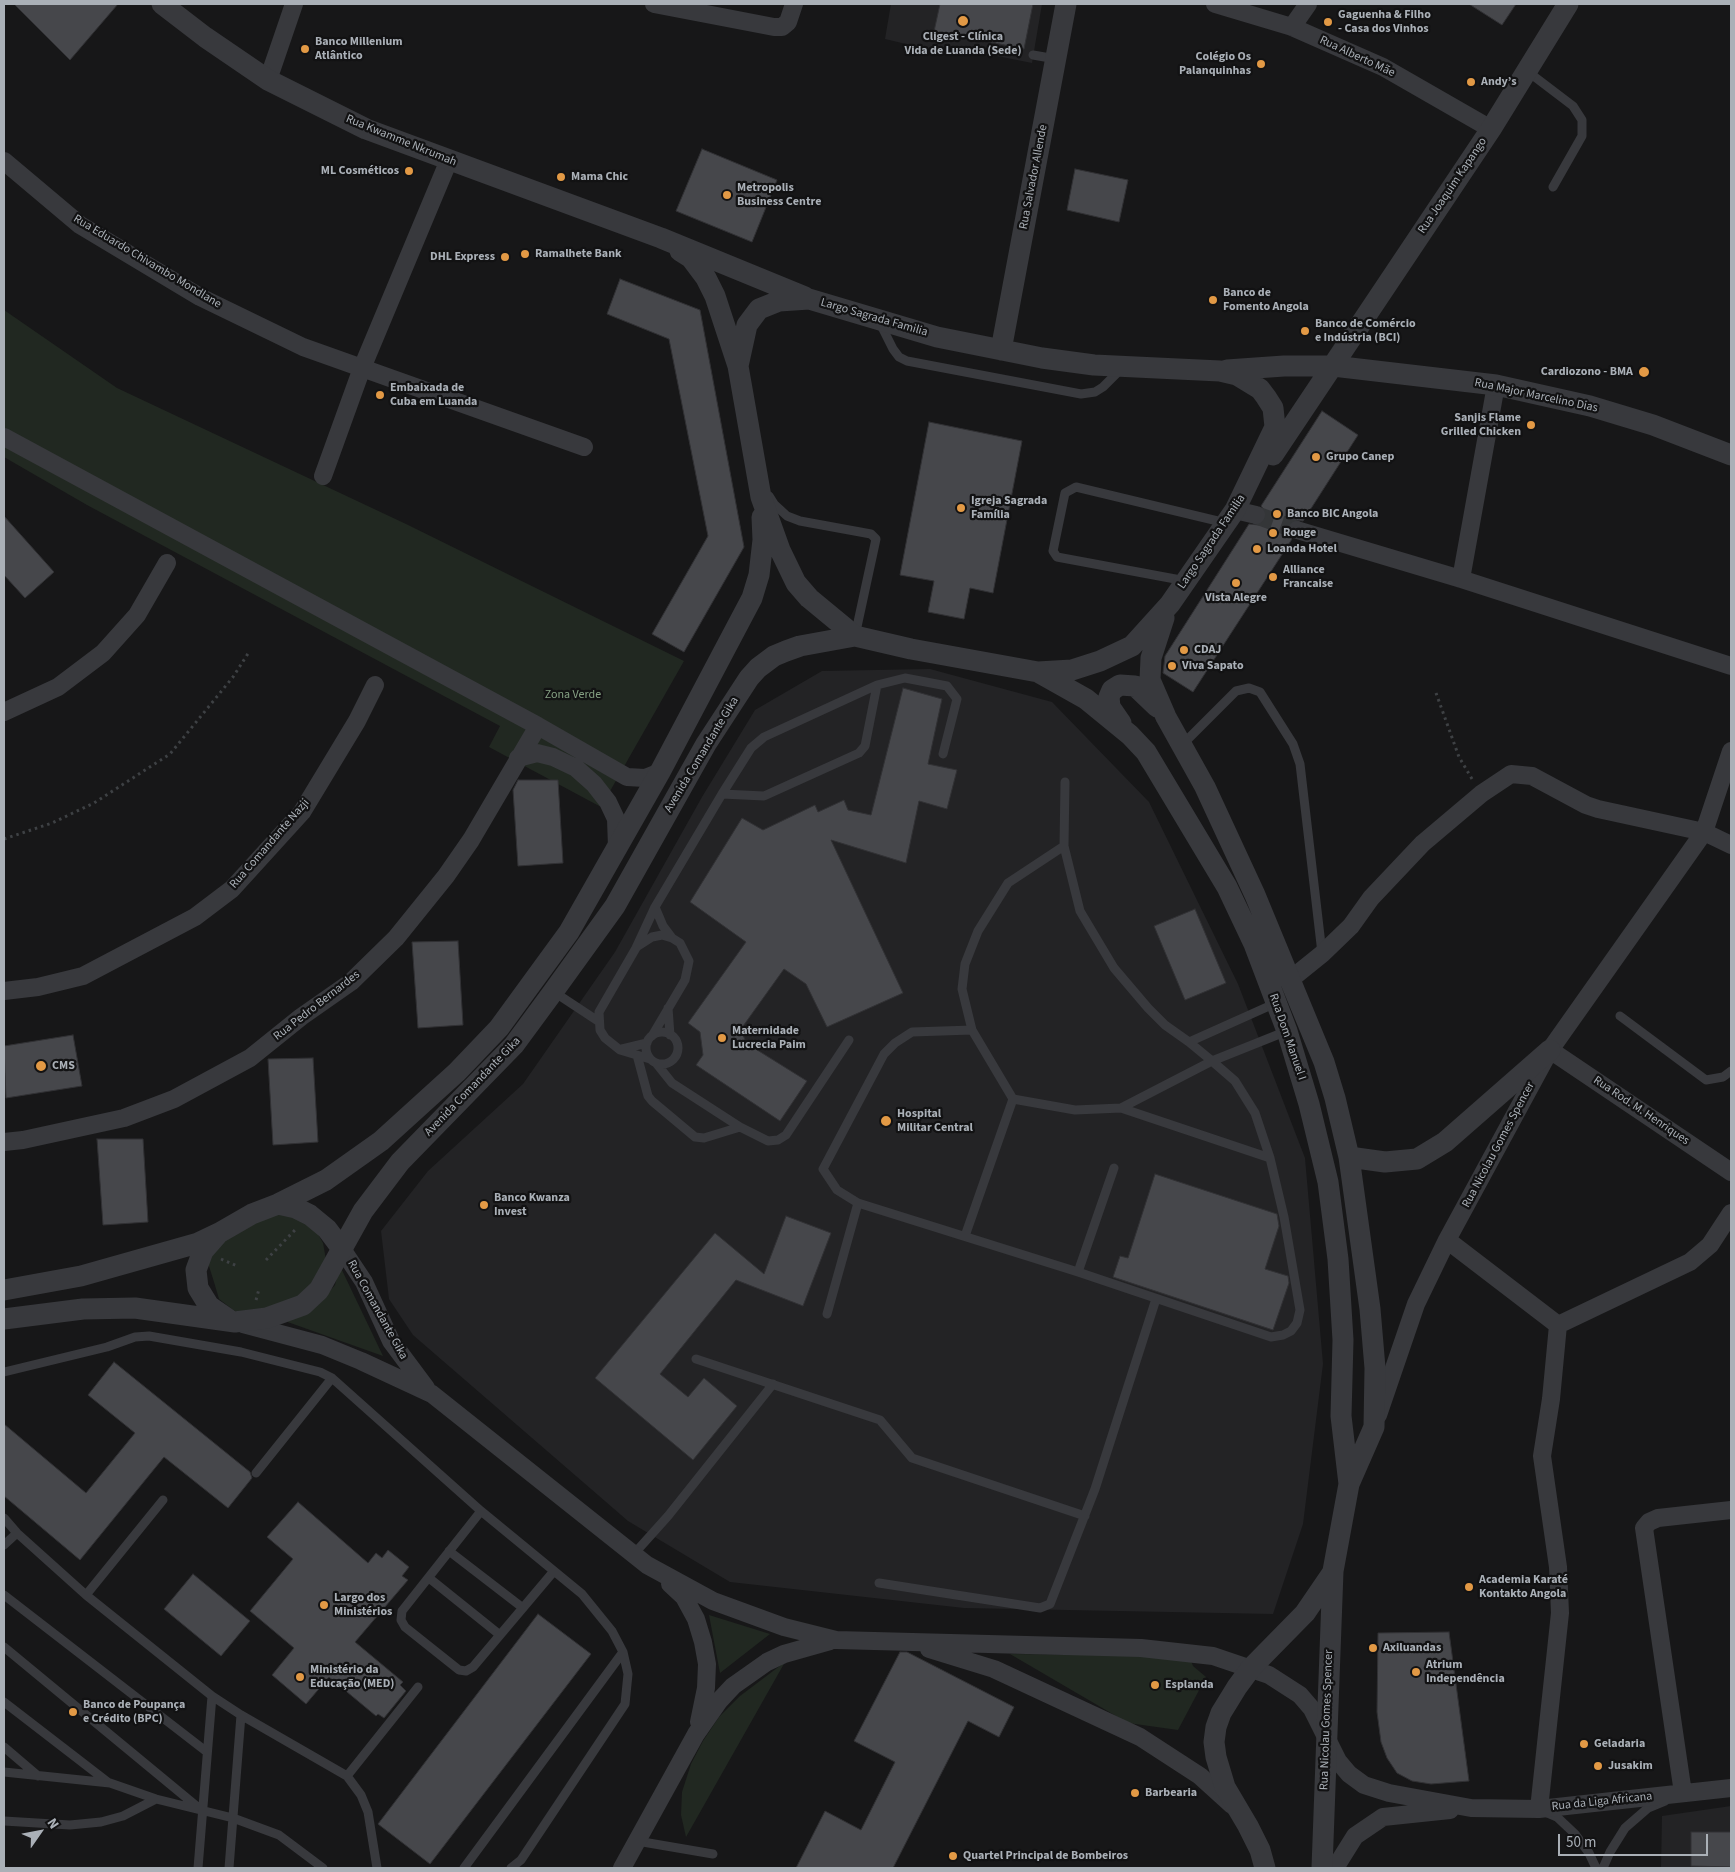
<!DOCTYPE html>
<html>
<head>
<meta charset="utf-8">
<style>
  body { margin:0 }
  #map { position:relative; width:1735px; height:1872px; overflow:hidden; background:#171718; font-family:"Source Sans 3",sans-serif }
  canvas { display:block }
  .frame { position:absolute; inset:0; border:5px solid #aab0b7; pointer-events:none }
  .north { position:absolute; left:15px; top:1807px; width:50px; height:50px; -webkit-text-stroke:4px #121213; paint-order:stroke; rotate:57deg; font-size:14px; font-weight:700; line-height:20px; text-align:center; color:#aab0b7 }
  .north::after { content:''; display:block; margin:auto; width:18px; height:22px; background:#aab0b7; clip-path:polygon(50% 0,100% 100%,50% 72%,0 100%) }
  .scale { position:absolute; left:1558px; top:1834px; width:150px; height:22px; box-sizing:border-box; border:2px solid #aab0b7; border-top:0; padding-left:6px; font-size:15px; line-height:18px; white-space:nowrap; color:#aab0b7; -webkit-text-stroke:4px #121213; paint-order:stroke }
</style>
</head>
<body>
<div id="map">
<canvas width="1735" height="1872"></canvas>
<div class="frame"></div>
<div class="north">N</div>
<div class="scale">50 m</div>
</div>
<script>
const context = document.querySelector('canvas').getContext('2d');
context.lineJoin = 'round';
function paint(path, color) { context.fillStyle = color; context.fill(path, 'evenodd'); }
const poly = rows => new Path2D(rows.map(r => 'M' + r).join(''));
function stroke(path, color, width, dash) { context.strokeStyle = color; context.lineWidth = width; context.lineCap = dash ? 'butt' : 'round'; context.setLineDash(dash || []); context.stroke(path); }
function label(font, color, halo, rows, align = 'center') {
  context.font = font + ' "Source Sans 3",sans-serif'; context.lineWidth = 4.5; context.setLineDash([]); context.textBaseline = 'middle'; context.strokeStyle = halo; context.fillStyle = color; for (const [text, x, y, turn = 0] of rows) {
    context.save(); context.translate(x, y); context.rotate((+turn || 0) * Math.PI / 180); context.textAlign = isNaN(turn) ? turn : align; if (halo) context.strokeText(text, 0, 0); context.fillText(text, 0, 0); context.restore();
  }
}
const built = poly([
  [891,4,1042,4,1032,63,957,48,927,49,885,39],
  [930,669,1052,702,1149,802,1238,984,1305,1158,1323,1364,1303,1524,1273,1614,964,1608,730,1582,628,1521,413,1335,389,1299,381,1231,428,1171,523,1084,615,952,702,797,755,710,822,671],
  [1731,1806,1731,1868,1661,1868,1662,1816]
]);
const green = poly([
  [4,310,117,388,406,524,684,661,601,807,489,747,500,726,87,505,4,457],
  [278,1208,314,1227,323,1243,327,1266,287,1314,236,1312,219,1299,214,1282,208,1263,216,1241],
  [340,1266,383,1356,282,1320,300,1314,319,1304,335,1285],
  [709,1615,770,1634,720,1673],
  [1010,1654,1189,1656,1193,1666,1206,1677,1178,1730,1128,1723],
  [785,1662,686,1837,681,1815,682,1792,691,1764,703,1741,719,1717,740,1696]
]);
const building = poly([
  [14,4,118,4,70,60,14,4],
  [940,4,1033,4,1024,49,952,34,951,40,933,36,940,4],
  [1469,4,1516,4,1502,25,1469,4],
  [702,149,777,180,752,242,676,211,702,149],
  [1075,169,1128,180,1119,222,1067,210,1075,169],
  [620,279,700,310,744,547,684,652,652,634,708,536,669,339,607,314,620,279],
  [1322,411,1358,435,1303,521,1295,520,1289,523,1287,532,1292,539,1193,692,1163,673,1165,656,1249,524,1259,525,1264,522,1266,512,1261,506,1322,411],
  [929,422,1022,441,993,593,970,588,964,619,928,612,934,581,900,575,929,422],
  [4,516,54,572,25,598,4,575,4,516],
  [903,688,942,699,928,764,957,770,947,809,919,801,906,863,831,840,903,993,827,1027,806,984,784,969,741,1029,746,1043,807,1081,780,1121,696,1065,703,1055,700,1032,688,1023,746,942,690,902,742,818,763,830,815,805,818,812,844,800,848,810,871,815,903,688],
  [518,780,558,780,563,863,518,866,513,790,518,780],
  [1195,909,1226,983,1185,1000,1154,926,1195,909],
  [458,941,463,1025,418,1028,412,942,458,941],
  [73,1035,82,1086,6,1098,4,1046,73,1035],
  [313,1058,318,1142,273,1145,268,1059,313,1058],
  [97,1139,143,1139,148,1222,103,1225,97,1139],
  [1155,1174,1277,1214,1279,1226,1265,1269,1288,1276,1289,1283,1273,1330,1113,1277,1120,1256,1128,1258,1155,1174],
  [786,1216,831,1233,803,1306,736,1280,660,1374,688,1397,704,1378,737,1406,693,1460,595,1378,715,1233,764,1274,786,1216],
  [114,1362,250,1472,252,1478,228,1508,164,1457,80,1560,4,1496,4,1424,86,1493,135,1433,88,1395,114,1362],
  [298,1502,368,1563,376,1553,382,1558,388,1550,409,1567,402,1576,408,1580,355,1642,403,1682,400,1685,406,1691,384,1718,378,1714,376,1716,329,1677,306,1704,272,1675,294,1648,250,1611,293,1559,267,1537,298,1502],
  [193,1574,250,1621,221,1656,164,1609,193,1574],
  [538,1614,591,1654,430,1864,378,1824,538,1614],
  [1449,1632,1469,1781,1431,1784,1412,1781,1397,1773,1387,1758,1381,1742,1377,1712,1378,1633,1449,1632],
  [900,1652,907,1652,1014,1707,999,1737,968,1721,893,1868,796,1868,825,1811,861,1830,895,1762,854,1741,900,1652],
  [1691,1832,1731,1832,1731,1867,1691,1866,1691,1832]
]);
const minorTunnel = poly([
  [1256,515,1297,530]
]);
const path = poly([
  [1436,693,1459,757,1472,779],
  [4,839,52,823,94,803,170,754,233,677,249,652],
  [221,1259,237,1266],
  [266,1260,295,1230],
  [256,1300,259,1289]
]);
const service = poly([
  [1033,55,1056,59],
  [1527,71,1573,106,1582,120,1582,136,1553,187],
  [880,323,893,349,899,357,907,361,1081,394,1095,392,1103,387,1121,369],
  [769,496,774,504,787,516,800,521,871,534,876,539,855,636],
  [1186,581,1057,557,1053,551,1065,493,1076,487,1226,523],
  [1182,745,1236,691,1249,688,1260,692,1293,744,1300,764,1322,953],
  [1065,782,1064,846,1080,911,1114,968,1148,1008,1165,1025,1189,1042,1276,1003],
  [722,794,764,796,859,753,865,746,877,685,905,678,947,686,957,699,943,754],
  [638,946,652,937,662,935,672,938],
  [554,992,598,1021],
  [668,1008,670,1035],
  [1620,1016,1706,1080,1723,1077,1731,1071],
  [972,1030,912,1032,895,1043,884,1054,823,1169,837,1190,858,1203,1078,1272,1271,1337,1283,1335,1291,1331,1297,1323,1300,1310,1284,1217,1270,1158,1255,1113,1235,1081,1212,1061,1121,1108,1075,1110,1013,1099,972,1030,962,989,965,964,978,931,1008,883,1064,846],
  '646 1048a16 16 0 1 1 32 0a16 16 0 1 1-32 0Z',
  [652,1036,685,980,689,961,680,943,672,938,663,926,655,907],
  [1189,1042,1212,1061,1287,1031],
  [622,1049,647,1043],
  [637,1055,648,1096,652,1101,695,1137,704,1138,740,1127],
  [650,1059,620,1050,605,1038,600,1030,599,1012,636,948,655,907,722,794,751,748,764,737,877,685],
  [656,1063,672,1083,740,1127,768,1141,778,1140,786,1135,849,1040],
  [1121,1108,1270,1158],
  [965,1236,1013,1099],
  [1078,1272,1114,1168],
  [827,1314,858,1203],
  [696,1359,880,1420,912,1458,1085,1516],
  [4,1372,107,1347,135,1337,149,1336,241,1352,320,1372,332,1378,481,1511,582,1594,612,1631,623,1652,628,1674,625,1704,521,1860,511,1868],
  [256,1473,332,1378],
  [481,1511,402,1611,401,1620,405,1627,459,1670,466,1671,473,1667,554,1571],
  [4,1518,17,1533,86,1595,212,1696,241,1715,347,1776,361,1795,368,1812,377,1868],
  [4,1545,17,1533],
  [449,1551,523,1608],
  [633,1555,668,1516,773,1384],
  [429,1578,500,1635],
  [879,1583,1040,1608,1050,1604,1095,1489,1156,1299],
  [4,1595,207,1752],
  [86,1595,163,1500],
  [4,1647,200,1809],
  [4,1702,109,1783],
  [4,1747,38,1776],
  [4,1772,110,1783,156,1799,233,1818,279,1835,323,1868],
  [347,1776,418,1687],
  [1543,1811,1557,1817,1575,1834,1589,1853,1596,1868],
  [4,1821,70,1825,101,1822,123,1816,156,1799],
  [637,1841,713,1854],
  [198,1868,212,1696],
  [229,1868,241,1715],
  [464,1868,623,1652],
  [1603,1868,1610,1852,1625,1828,1648,1808,1665,1801]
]);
const minor = poly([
  [654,4,774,27,782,27,788,22,794,4],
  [1215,4,1292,27,1383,67,1491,129],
  [1292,27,1308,4],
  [268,80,294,4],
  [4,161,80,225,200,297,303,347,584,447],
  [4,437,538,726,627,777,645,778,660,772],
  [323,476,362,368,449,160],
  [1235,510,1256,515],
  [1297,530,1461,579,1731,666],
  [1461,579,1496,385],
  [4,712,58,687,103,653,137,615,167,563],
  [518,758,537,753,553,757,576,768,594,784,608,802,616,819,617,847],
  [1291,979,1322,954,1351,926,1371,898,1423,843,1481,794,1511,774,1532,776,1586,805,1598,809,1704,832,1731,845],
  [4,991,38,987,83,976,195,917,232,889,302,812,357,721,375,685],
  [1550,1050,1731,1172],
  [4,1142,23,1140,124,1118,174,1099,250,1058,301,1017,351,982,396,938,446,876,471,840,538,726],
  [1447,1240,1558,1325],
  [342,1249,364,1282,391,1341,426,1388],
  [243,1324,322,1345,361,1361,432,1394,647,1565,713,1601,784,1627,836,1640,1141,1648,1213,1656,1269,1675,1300,1695,1312,1709,1338,1761,1349,1774,1364,1785,1389,1793,1471,1808,1539,1809,1731,1788],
  [1558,1325,1690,1262,1710,1245,1731,1213],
  [1378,1415,1416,1304,1447,1240,1550,1050,1704,832,1731,751],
  [670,1584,684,1597,696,1619,703,1642,707,1664,706,1688,699,1722],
  [929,1649,994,1669,1140,1737,1200,1776,1232,1805],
  [1683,1793,1644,1528,1649,1522,1658,1518,1731,1510],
  [1539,1809,1560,1613,1558,1567,1542,1456,1551,1399,1558,1325],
  [622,1868,696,1734,719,1701,733,1686,767,1662,784,1654,830,1641],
  [1335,1868,1355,1836,1383,1817,1450,1810]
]);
const tertiary = poly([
  [162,4,205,37,268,80,366,129,661,238,805,297],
  [680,251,691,258,706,278,715,296,738,366],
  [809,299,937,337,1042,358,1094,365,1220,371,1237,375,1260,389,1266,397,1273,408,1275,427,1235,510,1170,604,1132,646,1100,661,1072,670,1038,672,911,649,855,636,809,598,796,583,780,550,761,497,738,366,747,325,759,309,779,301,809,299],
  [1001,350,1066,4],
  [1227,370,1284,366,1333,366,1496,385,1590,406,1653,425,1731,455],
  [1273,455,1491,129,1568,4],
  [1164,618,1151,658,1150,680,1166,717,1205,787,1255,895,1324,1062,1335,1098,1349,1157,1370,1309,1375,1368,1374,1427,1349,1484,1333,1571,1322,1868],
  [1038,672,1086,699,1130,735,1146,752,1227,887,1254,944,1287,1031,1309,1104,1328,1182,1338,1259,1343,1340,1341,1416,1349,1484],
  [1121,723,1110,707,1109,697,1112,690,1120,685,1135,686,1157,707],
  [1349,1157,1385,1162,1417,1159,1445,1142,1550,1050],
  [278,1204,296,1208,310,1215,327,1229,342,1249],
  [217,1235,203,1251,196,1270,198,1288,209,1306,228,1319],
  [4,1290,81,1276,198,1243,219,1233,252,1214,278,1204,326,1180,381,1141,457,1072,499,1028,569,932,660,772,752,598,759,575,763,540,762,517],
  [4,1319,83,1309,135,1308,235,1322,267,1318,303,1305,319,1290,363,1211,400,1162,514,1045,553,992,615,906,706,744,749,678,758,668,774,656,786,651,800,646,855,636],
  [1265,1868,1260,1850,1248,1826,1225,1787,1216,1757,1214,1742,1216,1727,1221,1713,1237,1687,1251,1668,1305,1613,1333,1572]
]);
const markers = [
  [963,21,6,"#e29945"],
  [1328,22,5,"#e29945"],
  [305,49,5,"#e29945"],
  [1261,64,5,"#e29945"],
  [1471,82,5,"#e29945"],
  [409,171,5,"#e29945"],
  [561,177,5,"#e29945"],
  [727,195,5,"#e29945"],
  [525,254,5,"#e29945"],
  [505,257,5,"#e29945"],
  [1213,300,5,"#e29945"],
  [1305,331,5,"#e29945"],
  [1644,372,6,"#e29945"],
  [380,395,5,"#e29945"],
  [1531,425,5,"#e29945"],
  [1316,457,5,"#e29945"],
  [961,508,5,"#e29945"],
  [1277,514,5,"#e29945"],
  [1273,533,5,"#e29945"],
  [1257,549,5,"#e29945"],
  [1273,577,5,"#e29945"],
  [1236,583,5,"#e29945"],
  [1184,650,5,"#e29945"],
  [1172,666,5,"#e29945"],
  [722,1038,5,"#e29945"],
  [41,1066,6,"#e29945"],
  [886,1121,6,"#e29945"],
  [484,1205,5,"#e29945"],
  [1469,1587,5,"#e29945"],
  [324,1605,5,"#e29945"],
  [1373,1648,5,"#e29945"],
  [1416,1672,5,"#e29945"],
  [300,1677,5,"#e29945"],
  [1155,1685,5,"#e29945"],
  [73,1712,5,"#e29945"],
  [1584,1744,5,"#e29945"],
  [1598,1766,5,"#e29945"],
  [1135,1793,5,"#e29945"],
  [953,1856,5,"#e29945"]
];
const poiNames = [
  ["Gaguenha & Filho",1338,15],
  ["- Casa dos Vinhos",1338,29],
  ["Cligest - Clínica",963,37,"center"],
  ["Vida de Luanda (Sede)",963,51,"center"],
  ["Banco Millenium",315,42],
  ["Atlântico",315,56],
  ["Colégio Os",1251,57,"right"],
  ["Palanquinhas",1251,71,"right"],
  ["Andy’s",1481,82],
  ["ML Cosméticos",399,171,"right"],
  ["Mama Chic",571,177],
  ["Metropolis",737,188],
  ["Business Centre",737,202],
  ["Ramalhete Bank",535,254],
  ["DHL Express",495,257,"right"],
  ["Banco de",1223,293],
  ["Fomento Angola",1223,307],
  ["Banco de Comércio",1315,324],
  ["e Indústria (BCI)",1315,338],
  ["Cardiozono - BMA",1633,372,"right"],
  ["Embaixada de",390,388],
  ["Cuba em Luanda",390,402],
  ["Sanjis Flame",1521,418,"right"],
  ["Grilled Chicken",1521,432,"right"],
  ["Grupo Canep",1326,457],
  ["Igreja Sagrada",971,501],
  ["Família",971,515],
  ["Banco BIC Angola",1287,514],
  ["Rouge",1283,533],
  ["Loanda Hotel",1267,549],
  ["Alliance",1283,570],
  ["Francaise",1283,584],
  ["Vista Alegre",1236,598,"center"],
  ["CDAJ",1194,650],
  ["Viva Sapato",1182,666],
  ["Maternidade",732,1031],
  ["Lucrecia Paim",732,1045],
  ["CMS",52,1066],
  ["Hospital",897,1114],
  ["Militar Central",897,1128],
  ["Banco Kwanza",494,1198],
  ["Invest",494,1212],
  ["Academia Karaté",1479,1580],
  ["Kontakto Angola",1479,1594],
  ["Largo dos",334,1598],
  ["Ministérios",334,1612],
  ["Axiluandas",1383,1648],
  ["Atrium",1426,1665],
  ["Independência",1426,1679],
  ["Ministério da",310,1670],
  ["Educação (MED)",310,1684],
  ["Esplanda",1165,1685],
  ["Banco de Poupança",83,1705],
  ["e Crédito (BPC)",83,1719],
  ["Geladaria",1594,1744],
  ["Jusakim",1608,1766],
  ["Barbearia",1145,1793],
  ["Quartel Principal de Bombeiros",963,1856]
];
const streetNames = [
  ["Rua Alberto Mãe",1357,57,25],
  ["Rua Kwamme Nkrumah",401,141,22],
  ["Rua Salvador Allende",1034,177,-79],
  ["Rua Joaquim Kapango",1453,186,-56],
  ["Rua Eduardo Chivambo Mondlane",147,262,31],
  ["Largo Sagrada Familia",874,318,16],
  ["Rua Major Marcelino Dias",1536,396,12],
  ["Largo Sagrada Familia",1212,542,-56],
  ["Avenida Comandante Gika",702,755,-59],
  ["Rua Comandante Nazji",270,844,-49],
  ["Rua Pedro Bernardes",317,1006,-38],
  ["Rua Dom Manuel I",1287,1037,71],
  ["Avenida Comandante Gika",473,1087,-46],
  ["Rua Rod. M. Henriques",1641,1111,34],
  ["Rua Nicolau Gomes Spencer",1499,1145,-62],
  ["Rua Comandante Gika",377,1310,61],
  ["Rua Nicolau Gomes Spencer",1327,1720,-88],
  ["Rua da Liga Africana",1602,1802,-6]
];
const parkNames = [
  ["Zona Verde",573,695]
];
paint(built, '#232325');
paint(green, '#212821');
paint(building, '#46474b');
stroke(building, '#313134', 1);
stroke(minorTunnel, '#343638', 18, [18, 9]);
stroke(path, '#3e4144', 3, [2.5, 4]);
stroke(service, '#38393d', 9);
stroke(minor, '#38393d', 18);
stroke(tertiary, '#38393d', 21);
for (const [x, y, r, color] of markers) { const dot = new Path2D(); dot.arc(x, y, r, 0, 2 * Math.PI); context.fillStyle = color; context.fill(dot); stroke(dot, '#121213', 2); }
label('bold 12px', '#aab0b7', '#121213', poiNames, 'left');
label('12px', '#aab0b7', '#121213', streetNames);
label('12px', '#85a083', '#121213', parkNames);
</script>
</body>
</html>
